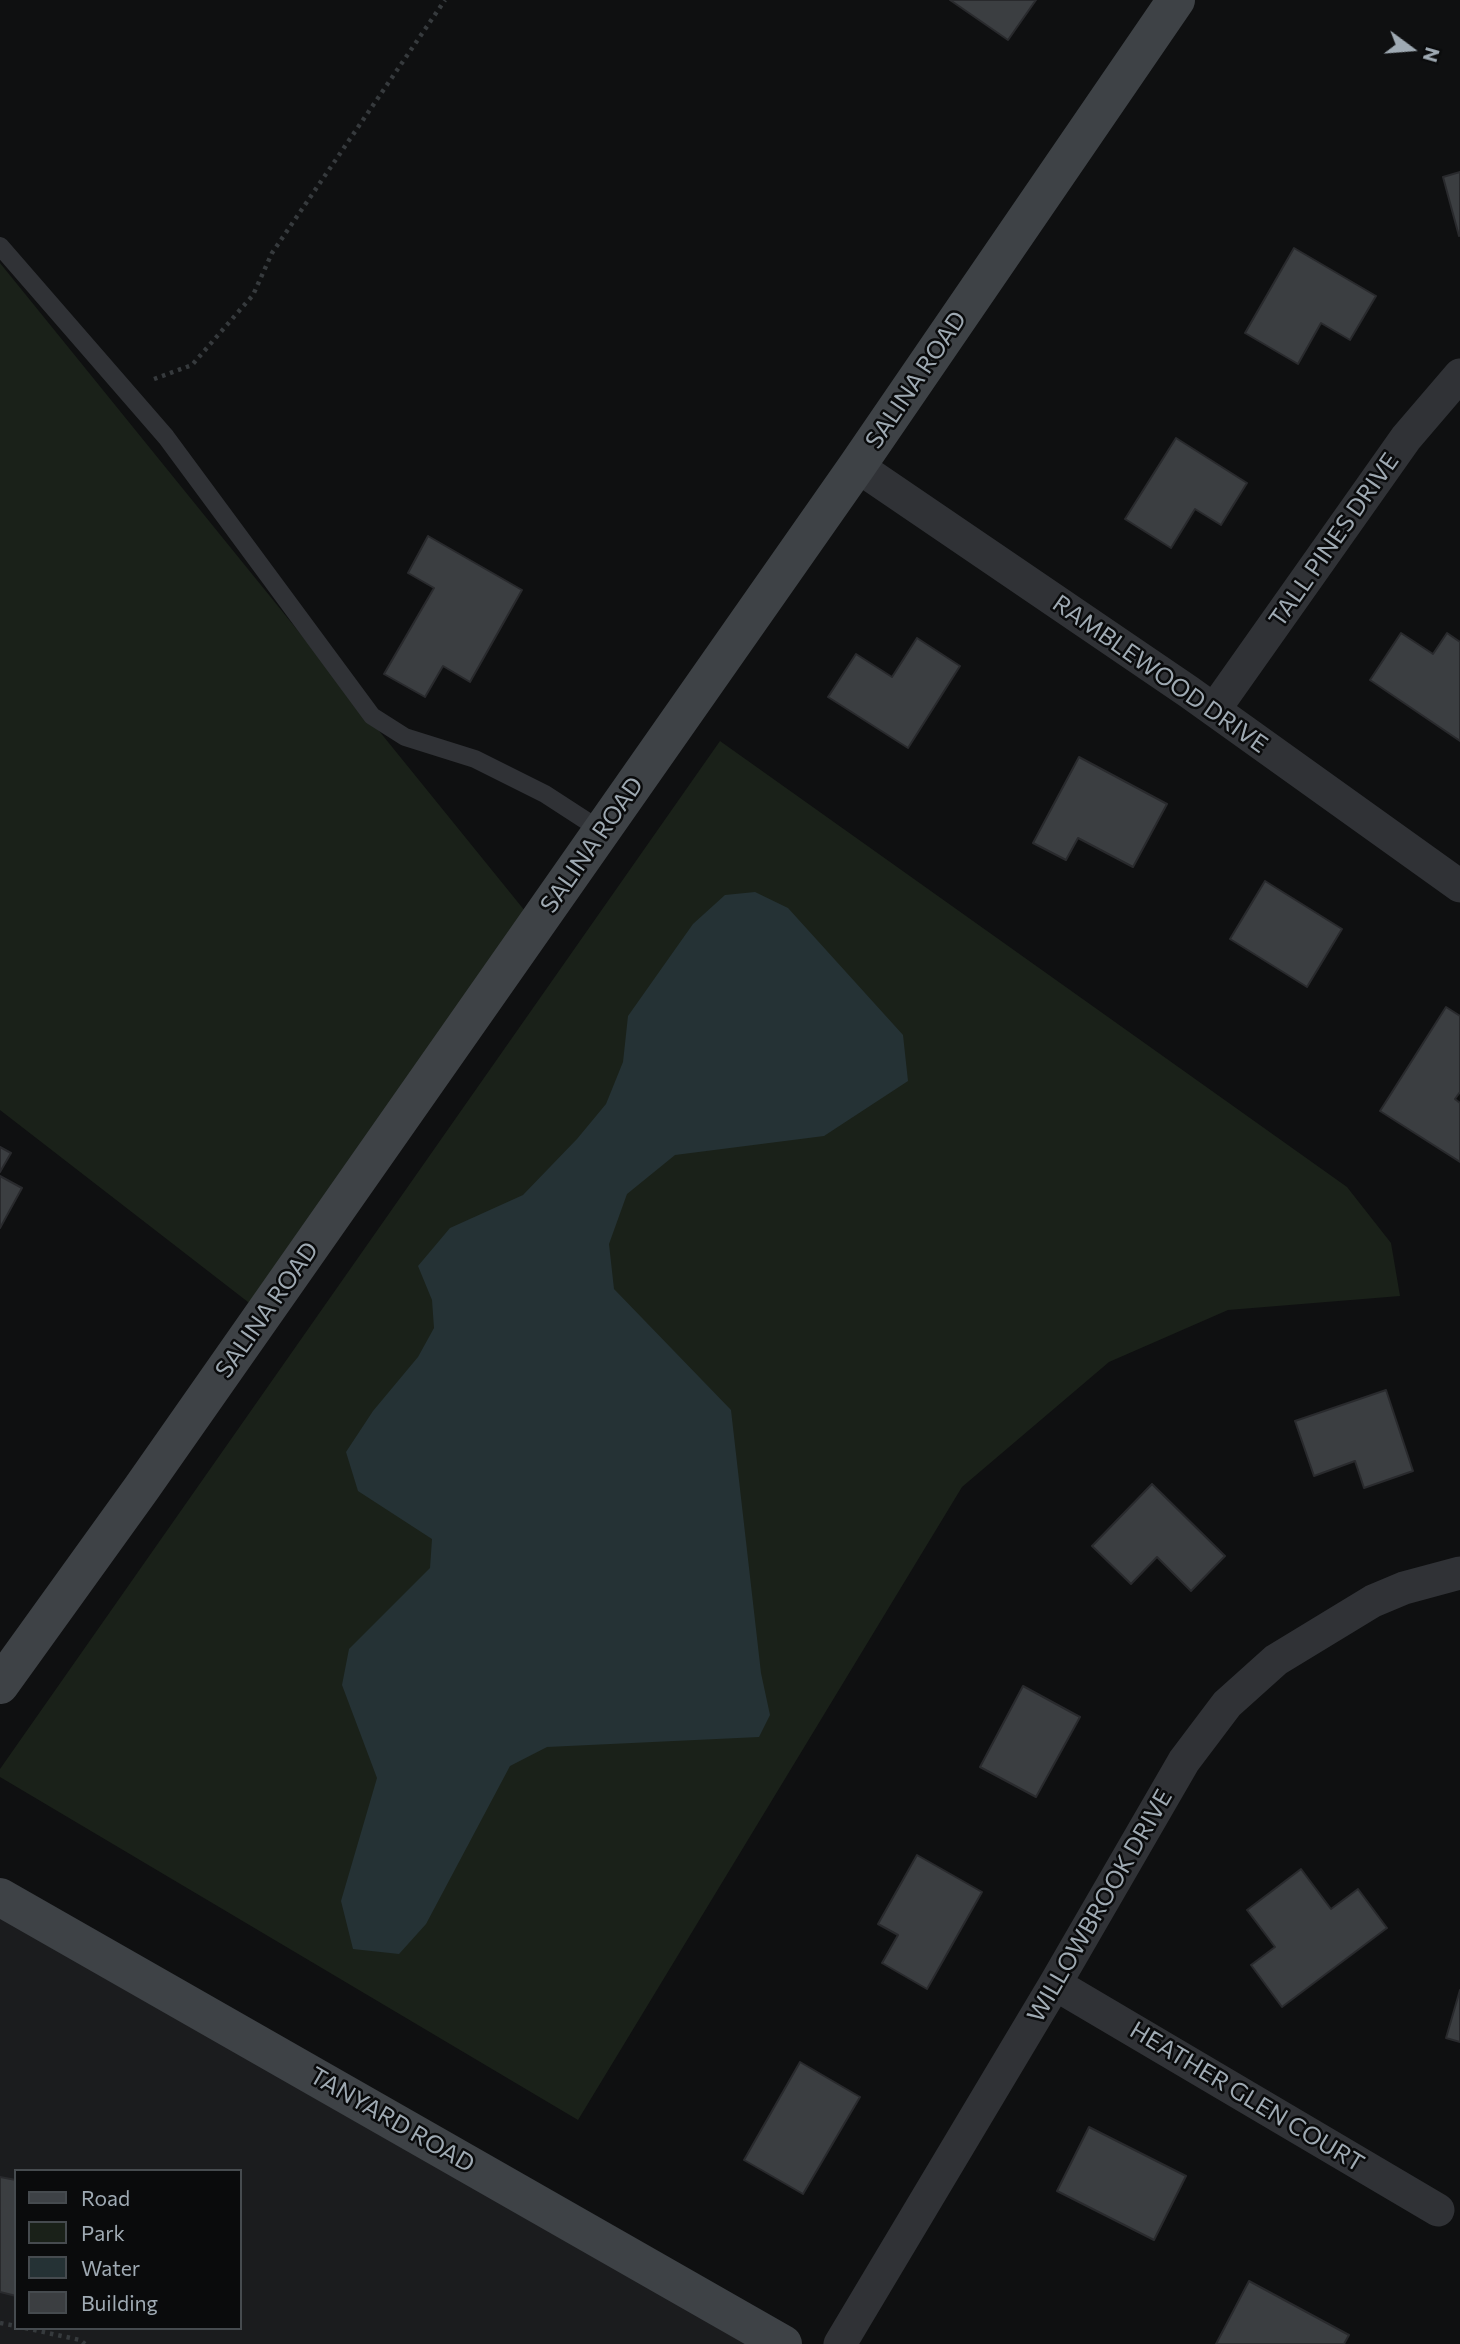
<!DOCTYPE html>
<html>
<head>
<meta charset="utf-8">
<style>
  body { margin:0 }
  #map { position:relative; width:1460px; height:2344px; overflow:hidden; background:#0f1011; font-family:Commissioner,sans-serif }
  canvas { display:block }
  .legend { position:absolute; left:14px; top:2169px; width:228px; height:161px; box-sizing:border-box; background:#0a0b0c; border:2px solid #464b4f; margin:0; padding:9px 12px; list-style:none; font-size:21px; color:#9faab3 }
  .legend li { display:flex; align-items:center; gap:14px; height:35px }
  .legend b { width:35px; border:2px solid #464b4f }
  .north { position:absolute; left:1376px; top:14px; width:70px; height:70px; -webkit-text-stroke:5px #0a0b0c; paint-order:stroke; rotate:106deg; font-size:19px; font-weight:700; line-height:28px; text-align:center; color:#9faab3 }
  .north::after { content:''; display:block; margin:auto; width:24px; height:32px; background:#9faab3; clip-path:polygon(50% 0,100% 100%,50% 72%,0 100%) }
</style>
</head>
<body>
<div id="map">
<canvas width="1460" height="2344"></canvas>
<ul class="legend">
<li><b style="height:9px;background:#3e4246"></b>Road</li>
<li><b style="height:19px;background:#1a2119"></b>Park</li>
<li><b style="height:19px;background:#253235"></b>Water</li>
<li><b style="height:19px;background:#3b3e41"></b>Building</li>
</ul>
<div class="north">N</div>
</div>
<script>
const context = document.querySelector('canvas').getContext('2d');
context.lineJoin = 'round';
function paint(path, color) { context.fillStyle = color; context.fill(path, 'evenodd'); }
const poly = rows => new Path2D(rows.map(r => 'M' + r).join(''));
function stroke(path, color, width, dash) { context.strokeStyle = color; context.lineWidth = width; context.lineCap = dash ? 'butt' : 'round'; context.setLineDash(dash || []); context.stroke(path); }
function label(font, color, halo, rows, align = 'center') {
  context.font = font + ' Commissioner,sans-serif'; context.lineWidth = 5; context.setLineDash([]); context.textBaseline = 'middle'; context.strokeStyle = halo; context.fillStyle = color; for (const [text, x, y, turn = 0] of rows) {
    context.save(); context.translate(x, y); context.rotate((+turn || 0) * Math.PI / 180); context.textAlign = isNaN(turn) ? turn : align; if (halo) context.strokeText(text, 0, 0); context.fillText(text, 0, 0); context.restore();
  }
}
const built = poly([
  [0,1897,774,2344,0,2344],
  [16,2171,240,2171,240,2328,16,2328]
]);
const green = poly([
  [0,263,525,911,257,1309,0,1110],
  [720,741,1347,1187,1391,1243,1400,1296,1228,1310,1109,1362,962,1487,578,2120,0,1777,0,1769]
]);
const water = poly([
  [755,892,788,908,903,1035,908,1081,824,1136,675,1155,627,1194,609,1244,614,1289,731,1410,761,1673,770,1715,759,1737,547,1747,510,1766,426,1924,399,1954,353,1949,341,1901,377,1778,342,1685,349,1649,430,1568,432,1539,358,1491,346,1452,373,1411,418,1357,434,1328,432,1300,418,1266,450,1228,523,1195,577,1139,606,1104,623,1062,628,1016,693,924,725,895]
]);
const building = poly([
  [950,0,1036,0,1008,40,950,0],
  [1460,172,1460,235,1459,236,1443,177,1460,172],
  [1294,248,1376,296,1350,340,1321,323,1298,364,1245,333,1294,248],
  [1176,438,1247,483,1221,525,1195,509,1171,548,1125,519,1176,438],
  [428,536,522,590,470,682,443,666,425,697,384,674,434,588,408,573,428,536],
  [1401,633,1433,654,1447,633,1460,642,1460,741,1370,680,1401,633],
  [917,638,960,666,908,748,828,697,856,654,892,677,917,638],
  [1079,757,1167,804,1133,867,1078,838,1066,860,1033,843,1079,757],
  [1265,881,1342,929,1307,987,1230,939,1265,881],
  [1446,1007,1460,1016,1460,1092,1455,1099,1460,1103,1460,1162,1380,1111,1446,1007],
  [0,1147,11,1153,0,1172,0,1147],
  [0,1176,22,1188,0,1228,0,1176],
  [1386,1390,1413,1471,1364,1488,1355,1461,1314,1476,1295,1421,1386,1390],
  [1152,1484,1225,1556,1191,1591,1157,1557,1131,1584,1092,1546,1152,1484],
  [1023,1686,1080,1717,1036,1797,980,1767,1023,1686],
  [917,1855,982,1892,927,1989,882,1963,898,1935,878,1924,917,1855],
  [1301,1869,1331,1909,1358,1889,1387,1928,1282,2007,1251,1965,1275,1947,1247,1910,1301,1869],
  [1460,1990,1460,2042,1446,2038,1460,1990],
  [800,2062,860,2097,803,2194,744,2160,800,2062],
  [1089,2127,1186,2176,1154,2240,1057,2191,1089,2127],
  [0,2177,16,2180,16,2296,0,2292,0,2177],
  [1249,2281,1349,2335,1344,2344,1216,2344,1249,2281]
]);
const path = poly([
  [154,379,192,365,253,295,272,253,445,0],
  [0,2323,16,2326],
  [25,2328,80,2340,85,2344]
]);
const lane = poly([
  [0,246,166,437,372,716,405,737,475,759,545,794,602,831]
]);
const street = poly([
  [857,466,1189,692,1460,886],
  [1214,710,1406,438,1460,375],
  [1055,1984,1438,2210],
  [840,2344,1055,1984,1184,1761,1227,1704,1276,1660,1373,1601,1404,1588,1460,1573]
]);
const secondary = poly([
  [0,1685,141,1489,857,466,1176,0],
  [0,1897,783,2344]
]);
const streetNames = [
  ["SALINA ROAD",916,380,-56],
  ["TALL PINES DRIVE",1334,540,-55],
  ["RAMBLEWOOD DRIVE",1160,674,35],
  ["SALINA ROAD",592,845,-55],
  ["SALINA ROAD",267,1310,-55],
  ["WILLOWBROOK DRIVE",1100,1906,-60],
  ["HEATHER GLEN COURT",1247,2097,31],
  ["TANYARD ROAD",392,2120,30]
];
paint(built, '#1b1c1e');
paint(green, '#1a2119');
paint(water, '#253235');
paint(building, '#3b3e41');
stroke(building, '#292a2d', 2);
stroke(path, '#363a3d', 4.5, [3.5, 5]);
stroke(lane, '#303236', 18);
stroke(street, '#303236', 33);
stroke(secondary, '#3e4246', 38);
label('24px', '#9faab3', '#0a0b0c', streetNames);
</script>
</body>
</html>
